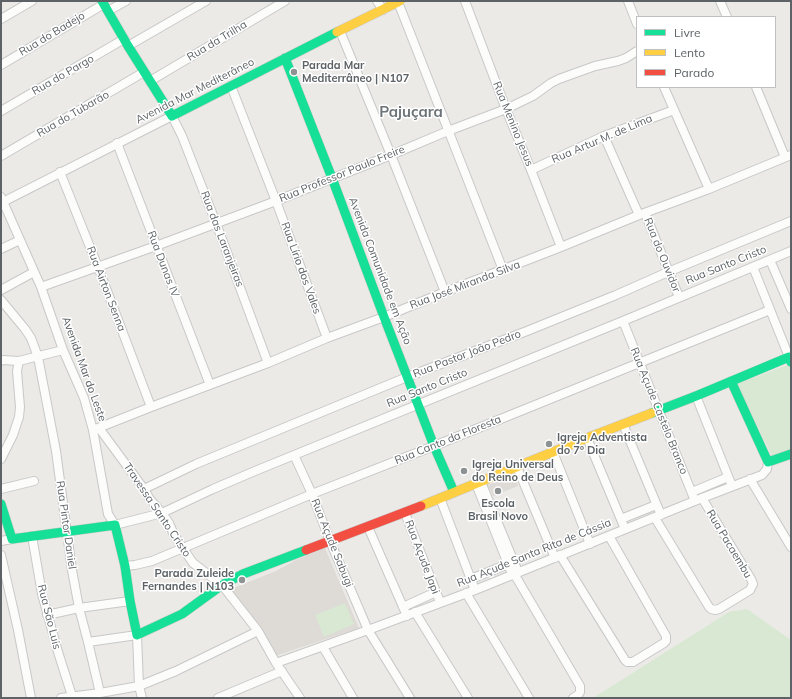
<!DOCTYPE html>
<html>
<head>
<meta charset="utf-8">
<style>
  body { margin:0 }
  #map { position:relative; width:792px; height:699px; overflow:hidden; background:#eceae7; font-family:Mulish,sans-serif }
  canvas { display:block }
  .frame { position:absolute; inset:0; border:2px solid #5c6265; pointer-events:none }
  .legend { position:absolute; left:636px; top:16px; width:140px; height:72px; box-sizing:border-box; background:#fff; border:1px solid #bec0c1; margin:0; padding:5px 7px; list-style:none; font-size:12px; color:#5c6265 }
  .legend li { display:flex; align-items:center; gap:8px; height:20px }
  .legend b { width:20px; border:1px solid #bec0c1 }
</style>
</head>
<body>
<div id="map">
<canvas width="792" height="699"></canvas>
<div class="frame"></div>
<ul class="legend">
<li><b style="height:5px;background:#16e098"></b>Livre</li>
<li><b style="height:5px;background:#ffcf43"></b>Lento</li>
<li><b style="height:5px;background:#f24e42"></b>Parado</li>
</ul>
</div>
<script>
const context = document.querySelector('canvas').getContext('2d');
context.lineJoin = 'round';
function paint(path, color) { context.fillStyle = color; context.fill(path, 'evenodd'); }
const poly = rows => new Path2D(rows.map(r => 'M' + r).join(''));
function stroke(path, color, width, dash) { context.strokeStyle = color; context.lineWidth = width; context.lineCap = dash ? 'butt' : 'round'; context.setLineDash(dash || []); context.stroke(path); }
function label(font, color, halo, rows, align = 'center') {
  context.font = font + ' Mulish,sans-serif'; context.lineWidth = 3; context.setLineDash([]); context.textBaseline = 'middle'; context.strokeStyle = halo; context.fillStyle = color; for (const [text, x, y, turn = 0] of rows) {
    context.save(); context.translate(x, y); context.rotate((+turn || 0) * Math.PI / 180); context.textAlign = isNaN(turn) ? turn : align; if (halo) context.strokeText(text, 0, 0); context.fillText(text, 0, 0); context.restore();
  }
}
const education = poly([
  [514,475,518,486,493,496,488,485],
  [325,548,359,628,275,656,231,589,276,571,296,560]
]);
const green = poly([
  [790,364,791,451,773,458,737,384],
  [345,603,354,624,324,637,315,615],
  [747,609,791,640,791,698,593,698,729,612]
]);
const street = poly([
  [377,1,383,10],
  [465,1,506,109,531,170,561,247],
  [628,1,637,24],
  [720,1,727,17],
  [398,2,503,270],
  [108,11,126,1],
  [1,19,32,1],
  [340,31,391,155,445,292],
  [128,46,206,1],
  [1,65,104,4],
  [150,81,285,1],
  [231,86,276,201,327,338],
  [664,87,709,189],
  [756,87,785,157],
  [1,111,124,39],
  [604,136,639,215],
  [117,143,210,385],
  [1,156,144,72],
  [531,170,604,136,674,110],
  [60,172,98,267,151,407],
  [1,197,41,287,63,350,84,398,93,430,108,514,115,525,162,513,213,489,255,471,623,321,791,251],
  [1,203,172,116,182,136,216,223,268,363],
  [645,213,679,297],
  [1,249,20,240],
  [770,260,791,309],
  [753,267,789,357],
  [41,287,156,246,276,201,391,155,448,131,506,109,533,96,551,83,559,79,595,66,618,61,626,58,637,51],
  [1,290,34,272],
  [1,300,25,329,31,338,38,357,56,451,72,570,79,608,88,642,100,693],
  [623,321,695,501],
  [1,361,3,360,19,361,63,350],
  [696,396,732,486],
  [623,424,661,515],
  [99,428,144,489,149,498,162,513,169,523,174,535,193,563,222,585,258,631,276,663,300,698],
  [93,430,151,407,268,363,327,338,384,317,445,292,561,247,639,215,709,189,791,155],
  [587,438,625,529],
  [553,452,590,544],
  [294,455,312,494,330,541,368,630,410,698],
  [1,459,13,435,19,417,20,407,17,371,19,361],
  [517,467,555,558],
  [750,479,791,547],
  [481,482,518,572,516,576],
  [476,484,512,574,516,577,580,686,580,692,578,695,573,698],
  [1,489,34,481],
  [144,489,196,464,407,377,527,331,616,295,668,272,791,221],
  [692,492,728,477],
  [440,498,475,590],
  [405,513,440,602],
  [655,518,709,607,711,609,715,610,719,609,750,590,753,584,751,579,702,498],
  [621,519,656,505],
  [368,527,407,616],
  [32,536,42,594,58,652,72,696],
  [1,541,12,539],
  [1,555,18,630,31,698],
  [560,555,625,660,627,662,633,662,664,643,666,641,666,636,609,536],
  [125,566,135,565,152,561,312,494,434,446,770,310],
  [471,579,513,562],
  [466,593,529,698],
  [403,607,436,592],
  [415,612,468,698],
  [47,615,79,608,130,601],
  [88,642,137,635,139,686,142,698],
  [323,647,353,698],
  [276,663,368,630,475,590,702,498,762,475,767,469,768,462],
  [61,698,100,693,139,686,176,671,258,631],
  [218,698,282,671]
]);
const fast = poly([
  [102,1,128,46,172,116,337,32],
  [285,58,332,178,384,317,434,446,454,492],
  [731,381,768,462,791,454],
  [652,413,696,396,789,357,791,362],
  [1,504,12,539,115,525,125,566,130,601,137,635,182,614,222,585,243,574,306,550]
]);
const slow = poly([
  [337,32,400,1],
  [421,506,587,438,652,413]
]);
const jam = poly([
  [306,550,421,506]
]);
const markers = [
  [294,72,4,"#8e9292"],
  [549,444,4,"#8e9292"],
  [464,471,4,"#8e9292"],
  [498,491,4,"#8e9292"],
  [242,580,4,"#8e9292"]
];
const streetNames = [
  ["Rua do Badejo",52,34,-31],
  ["Rua da Trilha",217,41,-31],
  ["Rua do Pargo",63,75,-30],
  ["Avenida Mar Mediterâneo",195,91,-27],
  ["Rua do Tubarão",73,114,-30],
  ["Rua Menino Jesus",513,124,68],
  ["Rua Artur M. de Lima",602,139,-23],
  ["Rua Professor Paulo Freire",342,174,-22],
  ["Rua das Laranjeiras",222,239,69],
  ["Rua do Ouvidor",662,255,68],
  ["Rua Dunas IV",163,264,69],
  ["Rua Santo Cristo",726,265,-22],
  ["Rua Lírio dos Vales",301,268,70],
  ["Avenida Comunidade em Ação",380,271,69],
  ["Rua José Miranda Silva",465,285,-21],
  ["Rua Airton Senna",106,289,69],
  ["Rua Pastor João Pedro",467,354,-21],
  ["Avenida Mar do Leste",84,369,70],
  ["Rua Santo Cristo",427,388,-22],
  ["Rua Açude Castelo Branco",659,411,68],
  ["Rua Canto da Floresta",448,440,-22],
  ["Travessa Santo Cristo",157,510,56],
  ["Rua Pintor Daniel",66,525,82],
  ["Rua Açude Sabugi",332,543,68],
  ["Rua Pacaembu",729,544,59],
  ["Rua Açude Santa Rita de Cássia",534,553,-22],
  ["Rua Açude Japi",422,557,69],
  ["Rua São Luis",49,617,76]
];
const poiNames = [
  ["Parada Mar",302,66],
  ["Mediterrâneo | N107",302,79],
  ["Igreja Adventista",557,438],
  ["do 7º Dia",557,451],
  ["Igreja Universal",472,465],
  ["do Reino de Deus",472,478],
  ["Escola",498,504,"center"],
  ["Brasil Novo",498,517,"center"],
  ["Parada Zuleide",234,574,"right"],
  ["Fernandes | N103",234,587,"right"]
];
const districtNames = [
  ["Pajuçara",411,112]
];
paint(education, '#dedad6');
paint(green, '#d8e8d2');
stroke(street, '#c8c8c8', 10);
stroke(fast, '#c7c8c8', 10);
stroke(slow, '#c7c8c8', 10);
stroke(jam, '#c7c8c8', 10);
stroke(street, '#fcfcfb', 8);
stroke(fast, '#16e098', 9);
stroke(slow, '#ffcf43', 9);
stroke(jam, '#f24e42', 9);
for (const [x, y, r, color] of markers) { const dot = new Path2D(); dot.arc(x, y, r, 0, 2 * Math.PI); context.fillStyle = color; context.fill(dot); stroke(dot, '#fff', 1.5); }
label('11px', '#5c6265', '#fff', streetNames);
label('bold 11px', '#5c6265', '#fff', poiNames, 'left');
label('bold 15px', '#6d7477', '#fff', districtNames);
</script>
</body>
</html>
